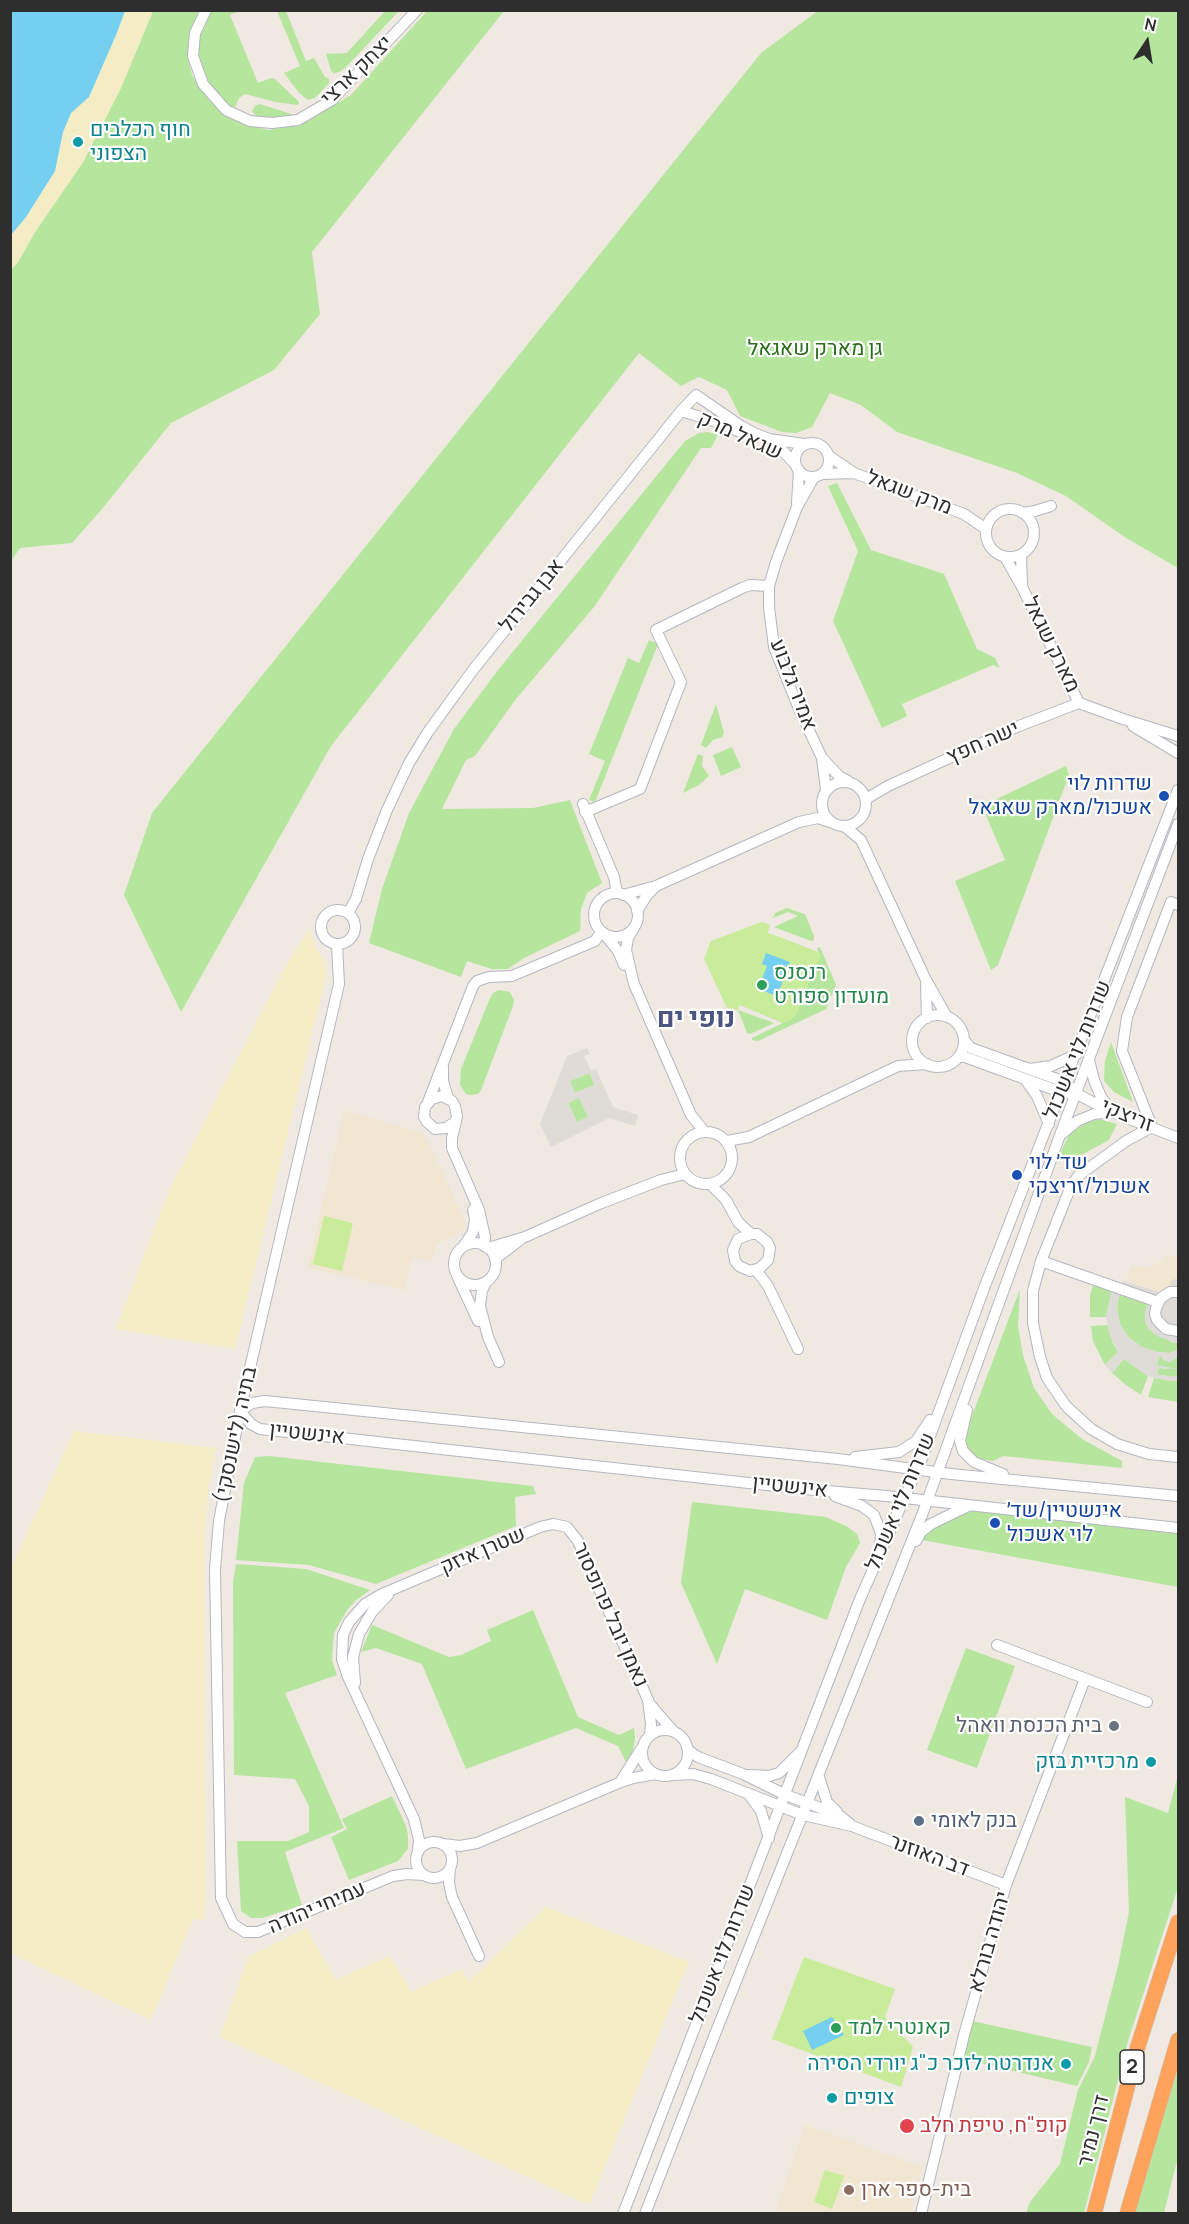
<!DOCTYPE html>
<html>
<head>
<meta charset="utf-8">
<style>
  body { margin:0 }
  #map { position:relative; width:1189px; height:2224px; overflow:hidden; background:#efe9e1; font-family:Manrope,sans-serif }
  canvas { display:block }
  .frame { position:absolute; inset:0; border:12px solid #2e2e2e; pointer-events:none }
  .north { position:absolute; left:1117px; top:12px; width:60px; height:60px; -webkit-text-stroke:4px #fff; paint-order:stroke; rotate:12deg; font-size:16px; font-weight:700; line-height:24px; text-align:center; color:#2e2e2e }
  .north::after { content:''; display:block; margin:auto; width:21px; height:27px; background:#2e2e2e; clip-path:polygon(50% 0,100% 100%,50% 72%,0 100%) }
</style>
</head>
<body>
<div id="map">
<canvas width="1189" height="2224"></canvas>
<div class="frame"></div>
<div class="north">N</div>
</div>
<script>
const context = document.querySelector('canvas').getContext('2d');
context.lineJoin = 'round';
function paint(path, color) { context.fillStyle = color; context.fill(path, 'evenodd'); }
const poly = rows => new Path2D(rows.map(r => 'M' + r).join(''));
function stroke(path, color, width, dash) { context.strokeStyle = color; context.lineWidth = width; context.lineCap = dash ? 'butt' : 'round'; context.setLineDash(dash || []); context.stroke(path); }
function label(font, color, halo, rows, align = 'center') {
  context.font = font + ' Manrope,Heebo,sans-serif'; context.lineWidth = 4.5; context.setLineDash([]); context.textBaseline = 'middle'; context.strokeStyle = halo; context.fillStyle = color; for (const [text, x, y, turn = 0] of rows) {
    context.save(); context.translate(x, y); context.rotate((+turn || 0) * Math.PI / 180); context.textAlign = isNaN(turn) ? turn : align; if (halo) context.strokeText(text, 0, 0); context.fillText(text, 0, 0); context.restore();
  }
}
const education = poly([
  [344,1110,422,1133,427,1139,465,1220,465,1229,438,1243,430,1261,412,1257,405,1290,308,1268],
  [1178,1251,1178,1278,1164,1293,1126,1281,1131,1266,1151,1267,1153,1263,1158,1264,1164,1256,1177,1255],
  [805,2125,922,2167,910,2213,775,2214]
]);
const green = poly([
  [819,10,1178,11,1178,568,1126,538,1066,496,1017,473,897,432,861,405,830,393,812,427,796,433,782,432,740,416,727,390,699,377,681,386,639,353,331,746,181,1012,124,895,152,813,761,53],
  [153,11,199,11,188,43,188,59,192,75,207,97,217,107,242,124,269,130,304,123,351,95,427,11,504,11,312,252,320,314,274,370,171,423,102,509,72,543,20,548,11,561,11,270,18,262,35,232,83,162,120,90],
  [211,11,239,11,230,15,258,83,271,78,275,79,299,102,298,105,275,102,245,94,239,98,234,110,226,104,207,82,199,58,199,35],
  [277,11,286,11,306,61,314,58,325,77,329,79,329,83,315,98,308,100,299,93,284,73,300,66],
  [385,11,399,11,345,68,339,72,334,73,331,71,326,54,347,53],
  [260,104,291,114,293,117,259,119,252,111,255,106],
  [708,432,718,435,711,448,701,448,594,607,516,699,475,756,466,760,442,809,533,808,570,800,602,883,587,893,581,909,580,931,524,958,508,969,492,969,467,961,461,977,369,943,382,889,409,813,454,729,498,670,685,441,699,433],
  [837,483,871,550,944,574,977,649,995,658,1000,668,993,665,902,704,907,716,882,728,833,621,858,551,828,486],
  [649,640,658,644,595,802,589,800,605,761,589,754,628,658,639,663],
  [716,704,724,733,722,737,713,740,706,748,701,745],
  [732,747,741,767,721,776,713,755],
  [698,754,703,756,702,766,709,776,699,785,683,793],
  [1066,766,1069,775,998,965,991,970,955,881,1005,860,982,806],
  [787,908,805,914,814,936,814,940,811,941,774,927,798,916,788,912,773,918,775,913],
  [771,934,810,949,820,957,817,948,820,947,836,985,826,1009,758,1041,752,1040,752,1038,783,1023,740,1005,769,935],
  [499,990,510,992,514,1000,513,1006,481,1090,478,1094,470,1095,466,1094,460,1085,461,1069,490,998,493,993],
  [738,1010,774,1023,750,1034,747,1033],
  [1111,1042,1133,1102,1114,1092,1104,1081,1105,1061],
  [590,1073,595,1085,575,1093,569,1081],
  [579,1097,588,1117,577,1122,568,1103],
  [1099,1119,1117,1124,1109,1140,1068,1162,1058,1158,1070,1133,1086,1123],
  [1094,1283,1112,1290,1106,1317,1090,1317,1090,1295],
  [1020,1289,1018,1326,1023,1355,1034,1388,1052,1414,1082,1439,1122,1461,1122,1468,1003,1456,993,1461,980,1459,970,1453,965,1444,965,1434,970,1421],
  [1120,1292,1148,1301,1145,1321,1171,1342,1178,1343,1178,1350,1170,1353,1157,1352,1142,1347,1128,1337,1120,1324,1117,1308],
  [1108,1325,1113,1343,1118,1352,1105,1365,1093,1341,1091,1326],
  [1178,1353,1178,1377,1157,1375,1159,1368,1168,1369,1157,1365,1160,1355,1164,1360,1170,1362,1176,1358],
  [1124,1359,1148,1376,1141,1395,1126,1385,1112,1373],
  [1154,1378,1178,1381,1178,1402,1148,1397],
  [269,1456,533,1486,536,1494,515,1497,516,1526,376,1584,309,1565,236,1560,244,1483,255,1457],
  [692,1502,826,1517,848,1527,857,1534,860,1543,846,1567,827,1620,745,1589,717,1664,681,1583],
  [977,1510,1178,1532,1178,1587,922,1540,928,1531,964,1513],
  [236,1564,306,1569,370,1590,355,1601,347,1610,334,1633,332,1660,337,1675,285,1693,344,1828,285,1852,302,1905,262,1918,251,1918,241,1911,237,1841,288,1841,309,1832,309,1806,295,1779,234,1775,233,1582],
  [533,1610,578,1717,619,1735,634,1728,635,1739,633,1751,626,1762,618,1746,576,1728,466,1769,422,1664,376,1648,361,1652,372,1625,449,1657,461,1655,491,1641,487,1630],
  [966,1648,1015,1666,977,1768,927,1750],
  [1178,1775,1178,1887,1128,2041,1084,2213,1026,2213,1030,2202,1060,2164,1078,2090,1095,2056,1118,1966,1129,1912,1125,1797,1168,1813],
  [392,1796,406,1826,408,1835,408,1849,398,1861,349,1880,331,1837,347,1829,342,1819],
  [972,2021,1092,2047,1089,2062,1077,2086,963,2059],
  [1178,2062,1178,2157,1164,2213,1133,2214]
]);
const sand = poly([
  [125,11,153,11,120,90,83,162,35,232,18,262,11,270,11,235,26,217,55,171,63,132,71,113,89,96,116,35],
  [309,928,315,946,324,960,326,977,235,1349,116,1329,169,1190,283,971],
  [74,1431,216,1448,208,1492,204,1544,206,1898,204,1920,193,1919,151,2020,11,1953,11,1568],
  [546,1907,689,1962,589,2205,220,2037,248,1957,306,1928,336,1980,390,1956,411,1992,461,1969,469,1981]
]);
const pitch = poly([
  [762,922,770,925,768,933,818,952,820,957,795,1017,784,1023,740,1005,737,1011,727,1008,704,959,711,941],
  [324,1216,353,1223,342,1271,313,1264],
  [804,1957,895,1989,885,2017,913,2047,901,2087,772,2039],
  [825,2170,844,2176,832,2209,814,2202]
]);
const plaza = poly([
  [587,1048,590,1054,584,1056,591,1071,596,1069,613,1107,638,1115,635,1126,609,1118,551,1147,540,1124,567,1056],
  [590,1073,594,1085,575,1093,570,1081],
  [579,1098,588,1117,577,1122,568,1103],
  [1063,1264,1121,1283,1123,1281,1164,1293,1168,1289,1172,1280,1178,1278,1178,1343,1159,1337,1148,1329,1145,1321,1145,1313,1148,1301,1120,1292,1117,1308,1120,1324,1128,1337,1142,1347,1157,1352,1170,1353,1178,1350,1178,1358,1177,1355,1174,1360,1168,1362,1160,1356,1157,1365,1178,1369,1159,1368,1157,1375,1178,1377,1178,1381,1168,1381,1148,1376,1124,1359,1112,1373,1105,1365,1118,1352,1110,1336,1106,1317,1112,1290]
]);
const water = poly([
  [11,10,125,11,116,35,89,97,71,113,63,132,55,171,26,217,11,235],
  [766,953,790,962,777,996,758,989,767,966,762,964],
  [832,2017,844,2035,812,2050,803,2031]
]);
const minor = poly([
  [206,10,195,33,193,56,203,84,226,110,250,121,272,123,298,120,332,100,417,10],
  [681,411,717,422,742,433],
  '795 460a17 17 0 1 1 34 0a17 17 0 1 1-34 0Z',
  [768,444,782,450,796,465],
  [829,456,854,473,964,514,986,529],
  [822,474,854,473],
  [814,477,797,507,776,562,769,586,769,607,774,647,799,709,822,758,826,790],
  [797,503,799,470],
  '986 533a24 24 0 1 1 48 0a24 24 0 1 1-48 0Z',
  [1022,513,1035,511,1051,506],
  [1021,555,1022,584],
  [1005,557,1022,587,1079,703],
  [1079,703,1123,719,1178,736],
  [1133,726,1178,753],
  [822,758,839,776,848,781],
  '822 804a22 22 0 1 1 44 0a22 22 0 1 1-44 0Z',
  [866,799,888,786,1019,726,1079,703],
  [583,804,614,877,617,893],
  [585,812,640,789,681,682,656,630,742,588,750,585,769,586],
  [844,826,861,840,926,980,947,1017],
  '594 915a22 22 0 1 1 44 0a22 22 0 1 1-44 0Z',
  [623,895,656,886,799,822,818,818,833,823],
  [1178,905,1171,902,1127,1017,1122,1051,1152,1127,1126,1141,1078,1176,1071,1186,1041,1261,1033,1291,1033,1323,1040,1357,1047,1378,1066,1406,1091,1429,1117,1444,1149,1454,1178,1457],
  '321 927a17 17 0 1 1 34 0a17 17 0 1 1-34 0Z',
  [637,911,647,895,656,886],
  [348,913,356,899,368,859,387,810,409,763,428,732,473,670,681,411,696,395,741,426,754,433,769,439,804,444],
  [634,928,628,938,626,950,634,984,691,1115,704,1131],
  [606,936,618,951,624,965],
  [337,944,339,984,240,1411,219,1521,215,1569,221,1898,233,1924,245,1932,258,1932,393,1876,407,1874,423,1875],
  [926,983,927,1018],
  '912 1041a26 26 0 1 1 52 0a26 26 0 1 1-52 0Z',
  [964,1040,971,1048,1065,1082,1077,1094,1112,1112,1178,1138],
  [958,1057,965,1057,1061,1092,1068,1093],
  [443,1067,443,1081,448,1098],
  [1029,1069,1051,1066,1077,1054],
  [1025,1079,1037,1096,1049,1124],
  [428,1102,473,986,477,981,489,977,512,976,595,941,601,932],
  [457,1117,455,1122,446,1128,435,1129,427,1122,424,1117,425,1107,432,1099,442,1096,452,1101,455,1106,457,1117,452,1138,452,1148,479,1210,485,1237,484,1246],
  '680 1158a26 26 0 1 1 52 0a26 26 0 1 1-52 0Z',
  [1063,1133,1077,1121,1094,1114,1112,1112,1101,1097,1094,1080,1089,1060],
  [727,1141,749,1137,898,1066,927,1064],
  [710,1184,726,1200,738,1222,751,1234,757,1234,767,1242,770,1248,768,1260,760,1268,750,1271,739,1266,735,1261,733,1250,738,1239,751,1234],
  '454 1264a21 21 0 1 1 42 0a21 21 0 1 1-42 0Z',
  [463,1247,473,1232,475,1219,473,1210],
  [488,1248,525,1237,599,1204,661,1180,685,1174],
  [495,1259,520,1240],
  [1041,1261,1158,1302],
  [756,1270,768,1286,798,1349],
  [458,1278,478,1321],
  [486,1282,482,1291,480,1306,488,1337,499,1362],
  [1178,1292,1170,1292,1161,1298,1156,1308,1155,1314,1157,1320,1166,1329,1178,1331],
  [967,1410,960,1441,963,1451,974,1462,1003,1474],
  [855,1457,899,1452,916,1441,930,1420],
  [835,1496,862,1506,874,1515,881,1533,880,1547],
  [1178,1496,951,1474,838,1459,265,1401,252,1403,240,1411,251,1424,260,1429,803,1489,886,1496,1178,1528],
  [916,1541,921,1532,931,1524,966,1507],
  [997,1645,1147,1702],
  [355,1683,353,1657,359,1634,372,1612,388,1595],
  [649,1703,673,1731],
  '642 1753a23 23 0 1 1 46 0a23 23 0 1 1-46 0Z',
  [688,1750,698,1757,743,1774,786,1795,839,1815,850,1824],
  [672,1775,693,1774,711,1779,803,1815,852,1826,1006,1885],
  [749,1775,769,1776,779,1773,800,1752],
  [819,1777,827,1802,837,1812],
  [621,1781,641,1749],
  [750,1796,761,1811,769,1838],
  '416 1860a18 18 0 1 1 36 0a18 18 0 1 1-36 0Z',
  [443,1844,460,1846,477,1843,621,1782,633,1778,656,1774],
  [418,1850,419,1840,414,1819,348,1677,342,1659,343,1635,349,1622,365,1604,382,1594,540,1527,553,1524,567,1527,578,1541,648,1700,651,1724,650,1735],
  [450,1868,449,1883,452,1897,479,1956],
  [623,2214,860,1599,922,1458,983,1291,1178,790],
  [645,2214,717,2029,922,1515,1060,1135,1178,824],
  [921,2214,964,2035,1006,1885,1085,1679]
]);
const highway = poly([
  [1094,2214,1138,2046,1178,1922],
  [1127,2214,1178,2040]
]);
const markers = [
  [78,142,6,"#0f9aa8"],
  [1164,796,6,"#1a4fb4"],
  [762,985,6,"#2e9e5b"],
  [1017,1175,6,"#1a4fb4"],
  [995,1523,6,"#1a4fb4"],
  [1114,1726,6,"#6b7280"],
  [1151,1762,6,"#0f9aa8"],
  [919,1821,6,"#5c6f8a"],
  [836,2028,6,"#2e9e5b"],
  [1066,2064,6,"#0f9aa8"],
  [832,2098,6,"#0f9aa8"],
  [907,2126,8,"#e0444e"],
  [849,2190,6,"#8d6e63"]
];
const shields = [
  [1132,2067,24]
];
const shieldNames = [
  ["2",1132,2067]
];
const streetNames = [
  ["יצחק ארצי",357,71,-44],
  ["שגאל מרק",740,436,24],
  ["מרק שגאל",909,493,21],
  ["אבן גבירול",532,596,-51],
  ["מארק שגאל",1051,645,64],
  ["אמיר גלבוע",793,685,69],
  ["ישה חפץ",983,743,-24],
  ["שדרות לוי אשכול",1078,1050,-68],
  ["זריצקי",1127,1116,23],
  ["אינשטיין",307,1434,6],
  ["בתיה (לישנסקי)",236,1435,-78],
  ["אינשטיין",790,1487,6],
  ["שדרות לוי אשכול",901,1502,-67],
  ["שטרן איזק",483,1551,-23],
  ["נאמן יובל פרופסור",610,1615,66],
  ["דב האוזנר",929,1856,21],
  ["עמיחי יהודה",317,1908,-23],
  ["יהודה בורלא",990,1942,-74],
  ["שדרות לוי אשכול",723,1954,-69],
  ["דרך נמיר",1094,2131,-76]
];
const cultureNames = [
  ["חוף הכלבים",90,130],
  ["הצפוני",90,154],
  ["מרכזיית בזק",1139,1762,"right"],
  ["אנדרטה לזכר כ\"ג יורדי הסירה",1054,2064,"right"],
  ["צופים",844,2098]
];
const parkNames = [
  ["גן מארק שאגאל",815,349]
];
const transitNames = [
  ["שדרות לוי",1152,784,"right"],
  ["אשכול/מארק שאגאל",1152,808,"right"],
  ["שד׳ לוי",1029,1163],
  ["אשכול/זריצקי",1029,1187],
  ["אינשטיין/שד׳",1007,1511],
  ["לוי אשכול",1007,1535]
];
const leisureNames = [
  ["רנסנס",774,973],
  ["מועדון ספורט",774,997],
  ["קאנטרי למד",848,2028]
];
const worshipNames = [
  ["בית הכנסת וואהל",1102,1726]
];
const serviceNames = [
  ["בנק לאומי",931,1821]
];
const healthNames = [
  ["קופ\"ח, טיפת חלב",920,2126]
];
const educationNames = [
  ["בית-ספר ארן",861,2190]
];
const districtNames = [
  ["נופי ים",696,1019]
];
paint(education, '#f0e6d1');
paint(green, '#b6e59e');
paint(sand, '#f3ecc5');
paint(pitch, '#c9ec9a');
paint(plaza, '#dfdcd8');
paint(water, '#75cff0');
stroke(minor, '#b4b7c1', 12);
stroke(highway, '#c9c9c9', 16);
stroke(minor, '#fff', 10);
stroke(highway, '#ffa35c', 15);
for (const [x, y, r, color] of markers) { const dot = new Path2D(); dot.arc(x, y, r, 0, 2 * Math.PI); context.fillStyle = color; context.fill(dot); stroke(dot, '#fff', 2); }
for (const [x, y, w] of shields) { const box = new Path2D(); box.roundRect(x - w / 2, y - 17, w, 34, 4.5); context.fillStyle = '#fff'; context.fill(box); stroke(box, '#2e2e2e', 1.5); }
label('bold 20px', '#2e2e2e', null, shieldNames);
label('21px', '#2e2e2e', '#fff', streetNames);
label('21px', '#0d838f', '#fff', cultureNames, 'left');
label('21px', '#2c6e1b', '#fff', parkNames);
label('21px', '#164399', '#fff', transitNames, 'left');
label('21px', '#27864d', '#fff', leisureNames, 'left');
label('21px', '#5b616d', '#fff', worshipNames, 'right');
label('21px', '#4e5e75', '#fff', serviceNames, 'left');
label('21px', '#be3a42', '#fff', healthNames, 'left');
label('21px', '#785e54', '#fff', educationNames, 'left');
label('bold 27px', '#4d5680', '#fff', districtNames);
</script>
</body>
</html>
